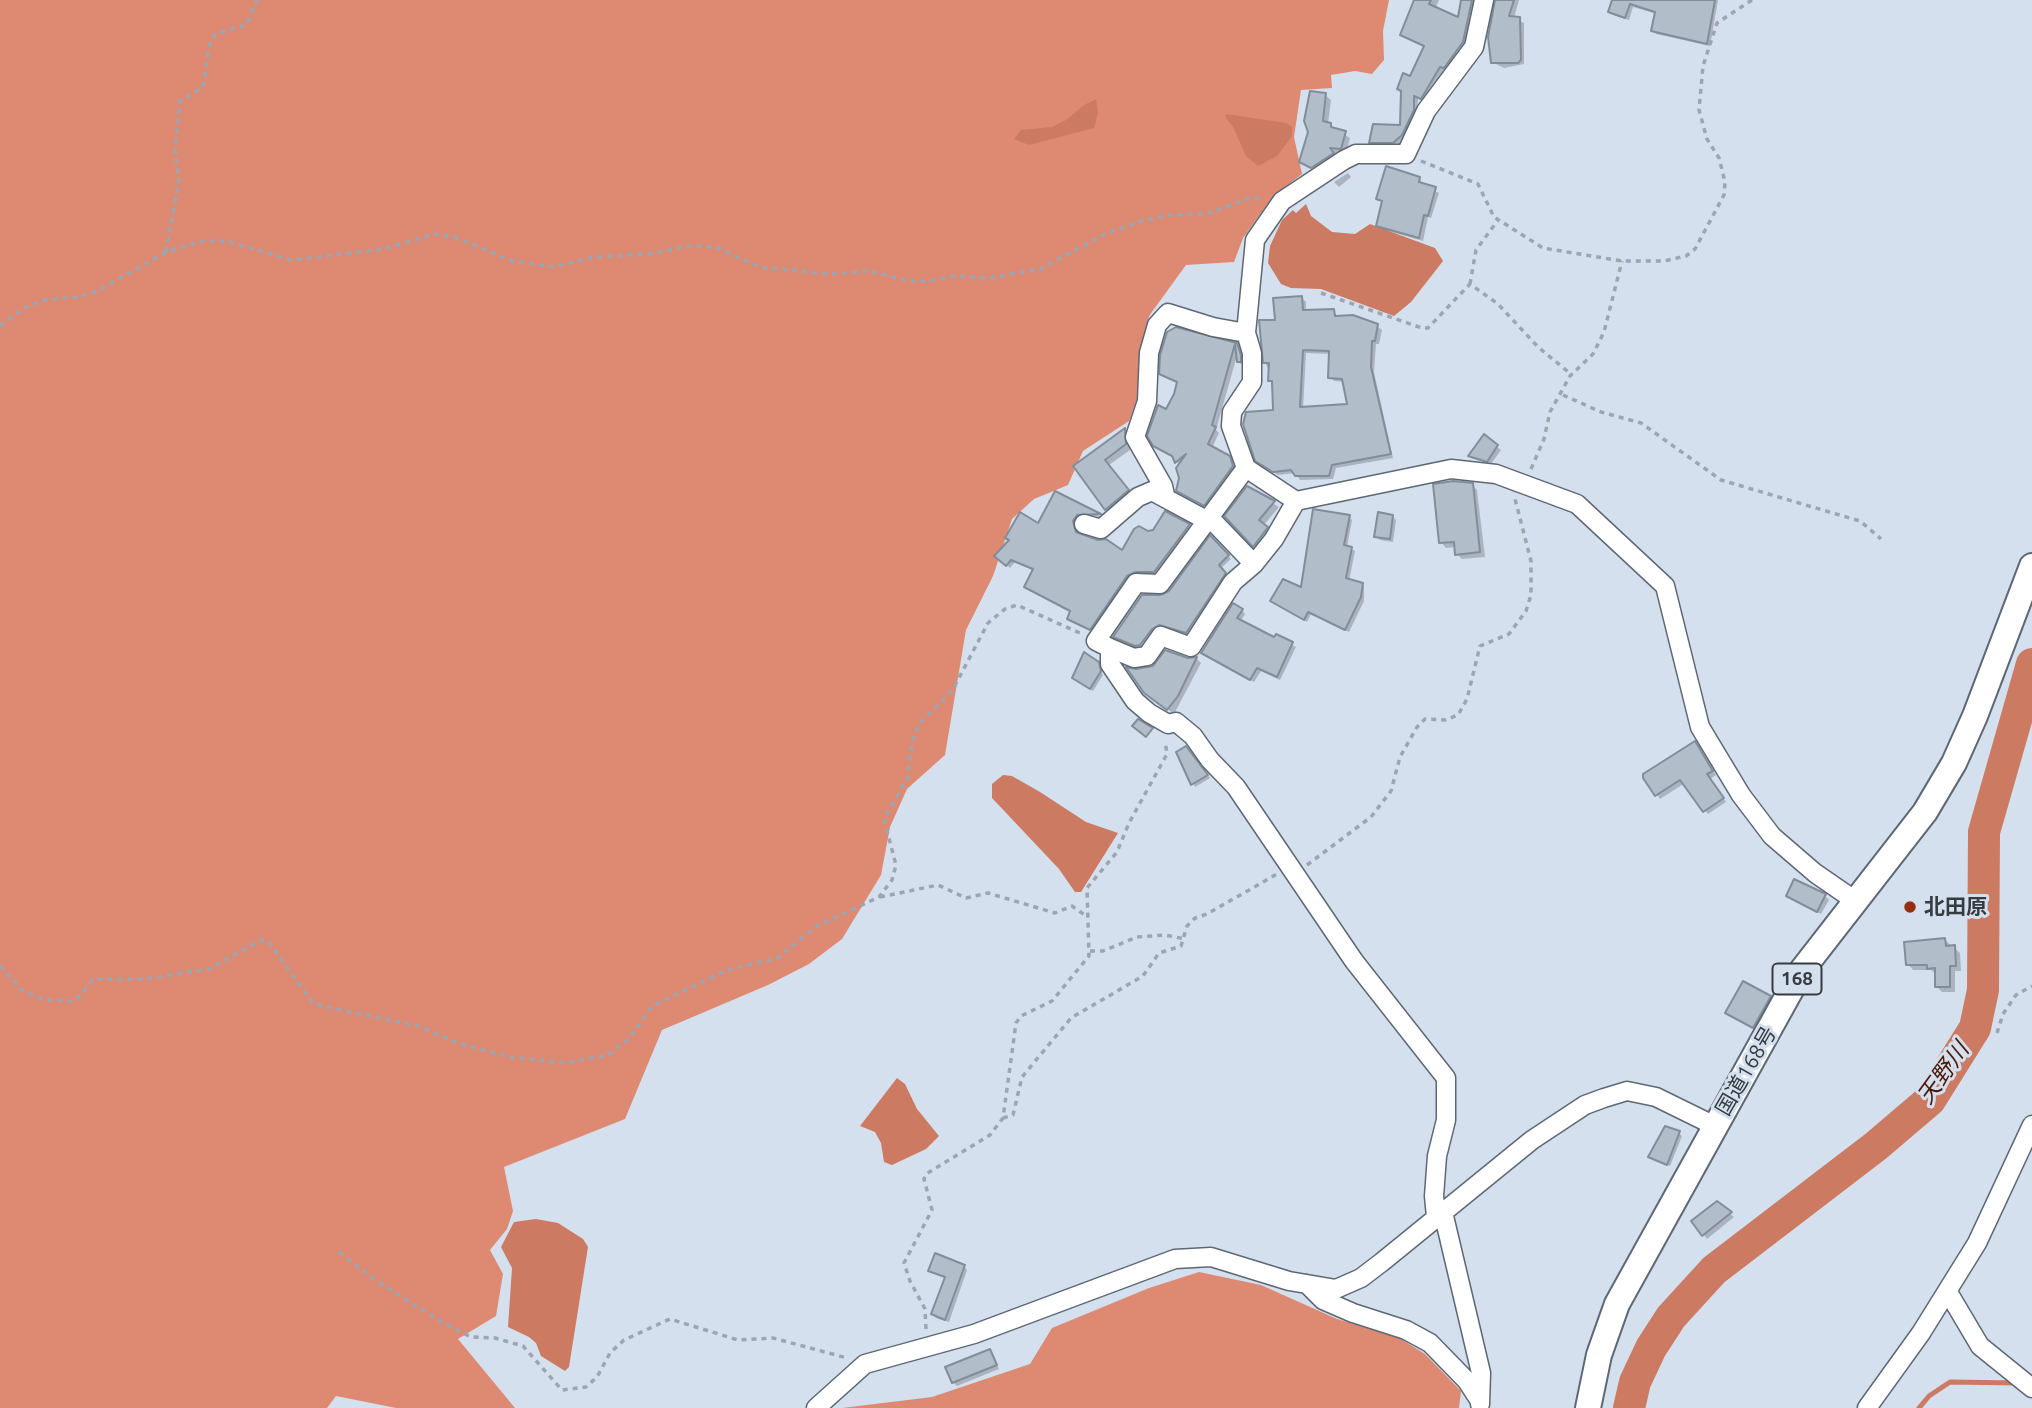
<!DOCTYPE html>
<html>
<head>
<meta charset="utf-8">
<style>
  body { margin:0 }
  canvas { display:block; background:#d4e0ee }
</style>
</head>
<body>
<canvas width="2032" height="1408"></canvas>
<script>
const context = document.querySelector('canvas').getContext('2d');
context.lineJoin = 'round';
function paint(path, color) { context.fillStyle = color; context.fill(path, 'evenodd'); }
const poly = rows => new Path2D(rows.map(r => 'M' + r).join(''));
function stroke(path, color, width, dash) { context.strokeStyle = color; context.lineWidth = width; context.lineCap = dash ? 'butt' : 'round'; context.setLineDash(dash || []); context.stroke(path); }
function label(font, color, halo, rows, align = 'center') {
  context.font = font + ' Ubuntu,"Noto Sans JP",sans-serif'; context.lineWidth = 6; context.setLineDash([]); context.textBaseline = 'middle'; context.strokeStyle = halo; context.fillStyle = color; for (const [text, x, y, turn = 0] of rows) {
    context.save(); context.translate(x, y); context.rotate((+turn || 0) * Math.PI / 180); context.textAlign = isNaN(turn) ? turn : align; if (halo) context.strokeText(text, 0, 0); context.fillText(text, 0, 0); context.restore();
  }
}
const forest = poly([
  [0,0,1389,0,1383,31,1384,60,1372,74,1355,71,1331,75,1332,88,1301,90,1294,137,1302,174,1273,196,1243,238,1234,262,1186,265,1149,316,1139,393,1129,421,1083,451,1068,485,1034,499,1012,519,993,576,966,630,945,755,907,789,890,827,881,875,842,939,809,964,768,985,662,1030,625,1119,504,1167,513,1211,507,1229,490,1250,503,1274,496,1316,458,1339,515,1408,396,1408,336,1396,327,1408,0,1408],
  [1199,1272,1261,1285,1337,1319,1396,1336,1425,1354,1461,1391,1459,1408,842,1408,932,1397,1030,1364,1052,1328,1149,1288]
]);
const water = poly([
  [1096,99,1098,113,1094,128,1029,145,1014,139,1021,130,1052,127,1066,120,1084,105],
  [1226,114,1286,123,1292,127,1292,136,1277,156,1258,166,1246,156,1233,127,1225,117],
  [1306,204,1311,216,1332,232,1355,234,1370,224,1435,248,1443,261,1411,302,1394,316,1321,289,1291,288,1281,284,1268,263,1270,246,1282,220,1293,210,1296,213],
  [1003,775,1012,776,1040,792,1086,822,1118,833,1081,892,1075,892,1059,869,992,798,992,784],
  [897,1078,905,1084,917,1109,939,1136,926,1149,892,1165,884,1162,881,1143,875,1132,860,1126],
  [536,1219,558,1223,583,1239,588,1247,569,1367,565,1371,541,1356,536,1343,529,1337,508,1327,512,1268,501,1247,514,1222]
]);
const shadow = poly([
  [1416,0,1439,0,1435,9,1460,20,1463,0,1478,0,1467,47,1448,72,1444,70,1425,102,1418,99,1417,115,1406,139,1397,146,1375,146,1371,142,1402,127,1411,78,1425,47,1402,35],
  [1496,0,1519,0,1514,18,1524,23,1524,64,1504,68,1492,62],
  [1613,0,1718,0,1710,46,1656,34,1653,30,1657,14,1633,7,1629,20,1613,15,1610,12],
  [1325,95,1331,100,1328,124,1350,138,1346,153,1333,153,1338,159,1318,172,1301,161],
  [1348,173,1351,177,1339,187,1334,182],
  [1419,178,1423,185,1439,193,1431,218,1428,217,1423,241,1382,229,1378,226,1383,203,1378,198],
  [1302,298,1306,302,1306,312,1333,310,1338,318,1377,326,1382,330,1379,344,1376,344,1374,372,1393,458,1336,468,1333,479,1300,480,1295,473,1278,475,1262,464,1275,411,1274,384,1265,362,1276,321],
  [1306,353,1331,354,1330,377,1334,381,1345,382,1349,405,1303,409],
  [1171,329,1236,345,1244,360,1243,366,1236,359,1216,430,1219,433,1212,448,1229,458,1237,471,1209,509,1178,490,1180,466,1175,458,1155,445,1178,384,1161,373],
  [1125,430,1129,435,1130,450,1109,465,1132,496,1111,514,1076,466],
  [1484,437,1501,450,1491,464,1470,456],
  [1472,485,1477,490,1485,557,1462,559,1457,554,1456,547,1446,548,1441,542],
  [1248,488,1279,507,1263,526,1272,534,1259,550,1227,516],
  [1056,493,1101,517,1086,516,1079,520,1076,532,1123,552,1154,532,1165,513,1192,529,1158,575,1140,574,1094,632,1072,622,1069,619,1072,612,1026,587,1034,571,1015,562,1010,568,997,556,1039,525],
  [1392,516,1396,520,1393,542,1380,540,1376,536],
  [1349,517,1352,520,1347,547,1355,551,1349,581,1364,586,1364,601,1349,632,1311,614,1307,622,1272,601,1302,590],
  [1211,538,1231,559,1220,569,1228,577,1190,635,1163,627,1140,649,1118,639,1115,636,1170,592],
  [1242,610,1245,614,1240,622,1296,647,1280,680,1261,671,1254,682,1203,653],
  [1196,658,1201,663,1174,714,1145,692,1136,671],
  [1098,663,1103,675,1093,691,1077,680],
  [1695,743,1716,775,1710,779,1726,802,1708,814,1685,783,1660,799,1645,775],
  [1189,751,1210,778,1195,787,1178,753],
  [1788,896,1825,896,1829,900,1821,914],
  [1945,940,1960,953,1961,971,1955,971,1955,992,1942,992,1936,986,1936,974,1931,970,1913,970,1908,964],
  [1770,997,1773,1001,1757,1031,1727,1013],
  [1679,1133,1682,1136,1670,1166,1650,1157],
  [1717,1203,1734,1217,1707,1239,1694,1222],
  [964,1266,967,1270,949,1322,936,1318,933,1314,946,1279,930,1270],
  [990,1351,999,1369,957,1386,953,1382]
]);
const stream = poly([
  [1919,1408,1929,1396,1950,1382,2018,1383]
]);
const river = poly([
  [1629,1408,1635,1382,1651,1348,1671,1317,1714,1270,1876,1146,1930,1100,1975,1028,1983,990,1984,832,2032,664]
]);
const building = poly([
  [1414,0,1431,0,1429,4,1458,17,1461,0,1472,0,1463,42,1444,68,1440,67,1421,99,1414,96,1414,110,1402,135,1393,143,1369,143,1373,124,1400,125,1401,91,1397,89,1403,73,1410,76,1424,46,1400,35,1414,0],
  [1495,0,1514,0,1509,16,1520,17,1521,60,1518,63,1491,63,1488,37,1495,0],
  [1612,0,1715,0,1707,44,1651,31,1655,12,1630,4,1625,18,1608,12,1612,0],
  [1310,91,1326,93,1323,121,1331,123,1331,127,1346,131,1341,149,1330,148,1334,153,1311,168,1299,162,1308,132,1304,121,1310,91],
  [1386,166,1420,177,1419,182,1436,187,1428,216,1424,215,1419,238,1376,226,1382,201,1376,199,1386,166],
  [1302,296,1303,310,1334,309,1335,316,1353,315,1378,324,1375,341,1372,341,1371,367,1391,454,1332,465,1329,476,1295,476,1291,470,1273,472,1255,461,1243,424,1246,412,1273,410,1272,381,1268,381,1269,363,1263,363,1259,320,1275,320,1273,298,1302,296],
  [1303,350,1329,351,1328,378,1342,379,1347,404,1300,407,1303,350],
  [1176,327,1237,343,1241,355,1241,362,1237,362,1235,344,1212,425,1216,427,1208,444,1230,456,1233,466,1204,506,1176,491,1179,478,1176,468,1186,454,1175,463,1172,456,1153,446,1147,436,1158,405,1166,409,1174,394,1177,382,1159,374,1160,355,1167,332,1176,327],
  [1125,428,1126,444,1105,460,1129,490,1105,510,1073,466,1125,428],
  [1484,434,1498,445,1487,462,1468,456,1484,434],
  [1453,481,1473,483,1480,552,1455,555,1454,542,1439,543,1433,484,1453,481],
  [1247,486,1275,501,1259,520,1268,527,1253,547,1224,516,1247,486],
  [1055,491,1101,514,1077,515,1073,521,1076,532,1098,540,1106,539,1122,550,1134,529,1139,526,1148,531,1153,530,1165,511,1190,524,1154,572,1136,572,1127,576,1090,630,1067,619,1070,611,1024,587,1033,569,1011,560,1006,566,994,556,1009,540,1005,538,1020,512,1038,523,1055,491],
  [1313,509,1350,515,1344,545,1352,547,1346,578,1363,583,1361,597,1345,630,1308,612,1304,620,1270,601,1283,579,1301,587,1313,509],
  [1378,512,1393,515,1390,539,1374,537,1378,512],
  [1210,535,1229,555,1219,565,1226,573,1186,633,1159,625,1152,629,1140,645,1135,646,1113,637,1142,595,1160,595,1169,591,1210,535],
  [1233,603,1243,609,1237,618,1274,637,1276,634,1293,642,1277,677,1257,668,1250,680,1201,653,1233,603],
  [1165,650,1188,658,1197,657,1178,696,1167,710,1144,693,1126,667,1136,669,1153,666,1165,650],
  [1084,652,1099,662,1101,671,1090,689,1072,678,1084,652],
  [1138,719,1153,728,1146,737,1132,726,1138,719],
  [1695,741,1713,771,1707,774,1724,798,1703,812,1680,780,1655,796,1643,778,1643,774,1695,741],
  [1186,746,1208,775,1191,785,1176,752,1186,746],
  [1794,879,1826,894,1817,912,1786,896,1794,879],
  [1945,938,1946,946,1955,945,1956,966,1950,966,1950,987,1935,987,1935,968,1927,969,1927,965,1906,965,1904,942,1945,938],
  [1743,981,1771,996,1753,1028,1725,1013,1743,981],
  [1665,1126,1680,1131,1667,1165,1648,1157,1665,1126],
  [1717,1201,1732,1212,1702,1236,1691,1221,1717,1201],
  [935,1253,965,1265,945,1320,931,1314,945,1277,928,1271,935,1253],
  [990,1349,997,1365,952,1383,945,1367,990,1349]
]);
const path = poly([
  [1421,161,1478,184,1494,217,1543,248,1622,261,1664,261,1686,256,1695,249,1724,195,1725,182,1719,158,1707,139,1699,110,1703,66,1717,23,1752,0],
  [166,252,179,180,175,150,180,101,203,87,209,47,215,34,246,25,257,0],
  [1470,284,1476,250,1498,220],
  [1321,293,1422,328,1428,328,1470,284,1498,304,1538,347,1572,375],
  [0,326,24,308,44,300,78,297,99,290,166,252,202,241,226,241,292,260,383,249,435,234,454,237,513,261,553,267,594,257,647,254,691,246,716,247,760,267,828,274,870,271,908,281,926,281,955,276,989,278,1040,269,1105,234,1141,221,1170,215,1206,214,1251,198,1263,199],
  [1563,395,1601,412,1641,423,1721,480,1860,521,1881,539],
  [1531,469,1544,439,1550,412,1570,376,1593,354,1604,332,1622,261],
  [1307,865,1371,817,1391,791,1400,757,1417,727,1425,719,1445,720,1458,715,1467,699,1480,646,1509,634,1526,611,1531,595,1531,561,1515,499],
  [880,897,938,885,966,898,988,893,1055,913,1072,906,1086,916],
  [1090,951,1103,951,1137,937,1165,935,1185,939],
  [0,966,23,991,44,1000,72,1001,80,996,93,979,145,979,209,969,261,940,268,941,312,1002,322,1006,418,1026,460,1044,511,1057,565,1063,608,1055,629,1039,652,1006,727,970,778,958,815,927,879,897,892,880,896,865,884,819,908,777,912,742,919,724,952,691,988,623,1005,609,1017,605,1082,634],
  [1997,1033,2003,1014,2016,995,2032,986],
  [1003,1118,1013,1115,1022,1077,1071,1018,1143,976,1159,953,1181,946,1187,926,1195,918,1207,914,1277,874],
  [339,1252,375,1280,445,1324,471,1337,495,1338,523,1346,562,1390,586,1387,597,1377,610,1353,624,1340,670,1319,738,1340,773,1338,847,1358],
  [926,1329,925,1309,910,1281,904,1263,932,1210,924,1179,926,1174,990,1135,1003,1118,1016,1023,1021,1016,1052,1001,1089,956,1087,888,1117,852,1129,823,1167,754,1165,741]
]);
const minor = poly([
  [1246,468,1231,426,1232,412,1252,382,1252,353,1246,333,1255,240,1282,201,1344,160,1356,154,1406,154,1426,111,1474,47,1484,0],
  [1165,495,1163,486,1135,437,1147,401,1149,353,1157,325,1168,313,1213,327,1246,333],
  [1209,517,1254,564],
  [1084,524,1101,529,1138,497,1152,491,1206,520],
  [1110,648,1134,658,1147,656,1161,636,1191,647,1233,582,1254,564,1274,539,1296,501],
  [1443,1212,1481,1373,1480,1404],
  [1436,1217,1434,1196,1437,1156,1446,1120,1446,1078,1354,961,1236,787,1210,760,1193,736,1176,722,1168,724,1149,713,1135,701,1110,664,1110,648,1096,641,1136,583,1160,584,1246,468,1296,501,1451,469,1496,474,1577,504,1665,586,1700,727,1741,795,1772,836,1815,873,1857,902],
  [1307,1284,1323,1300,1353,1313,1406,1330,1430,1343,1467,1381,1480,1401],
  [1948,1292,1980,1346,2032,1388],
  [816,1408,865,1364,974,1334,1175,1259,1211,1257,1289,1281,1336,1289,1361,1278,1382,1262,1532,1140,1585,1105,1604,1098,1627,1091,1656,1097,1715,1126],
  [1867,1408,1921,1333,1977,1243,2032,1125]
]);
const highway = poly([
  [1588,1408,1599,1355,1617,1304,1802,970,1925,812,1954,763,1975,716,2032,566]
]);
const markers = [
  [1910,907,7,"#962f0e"]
];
const shields = [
  [1797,979,49]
];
const shieldNames = [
  ["168",1797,979]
];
const poiNames = [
  ["北田原",1924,907]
];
const streetNames = [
  ["国道168号",1746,1071,-60]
];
const waterNames = [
  ["天野川",1943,1073,-54]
];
paint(forest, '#de8a72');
paint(water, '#cc7a62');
paint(shadow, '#0003');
stroke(stream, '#cc7a62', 5);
stroke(river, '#cc7a62', 32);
paint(building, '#b2bdca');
stroke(building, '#828d9a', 2);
stroke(minor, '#5e6874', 21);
stroke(highway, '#5e6874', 28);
stroke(path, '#9ca5b0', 3.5, [5, 5]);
stroke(minor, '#fff', 18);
stroke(highway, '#fff', 24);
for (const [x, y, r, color] of markers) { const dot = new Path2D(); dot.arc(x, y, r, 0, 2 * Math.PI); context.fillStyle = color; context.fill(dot); stroke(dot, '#d4e0ee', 2.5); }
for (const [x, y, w] of shields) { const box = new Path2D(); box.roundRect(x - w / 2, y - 15.5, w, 31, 5); context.fillStyle = '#d4e0ee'; context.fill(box); stroke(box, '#363b40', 2); }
label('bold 19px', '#363b40', null, shieldNames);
label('bold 21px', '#363b40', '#d4e0ee', poiNames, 'left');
label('21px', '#363b40', '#d4e0ee', streetNames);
label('italic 23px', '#4c1808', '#d4e0ee', waterNames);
</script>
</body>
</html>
